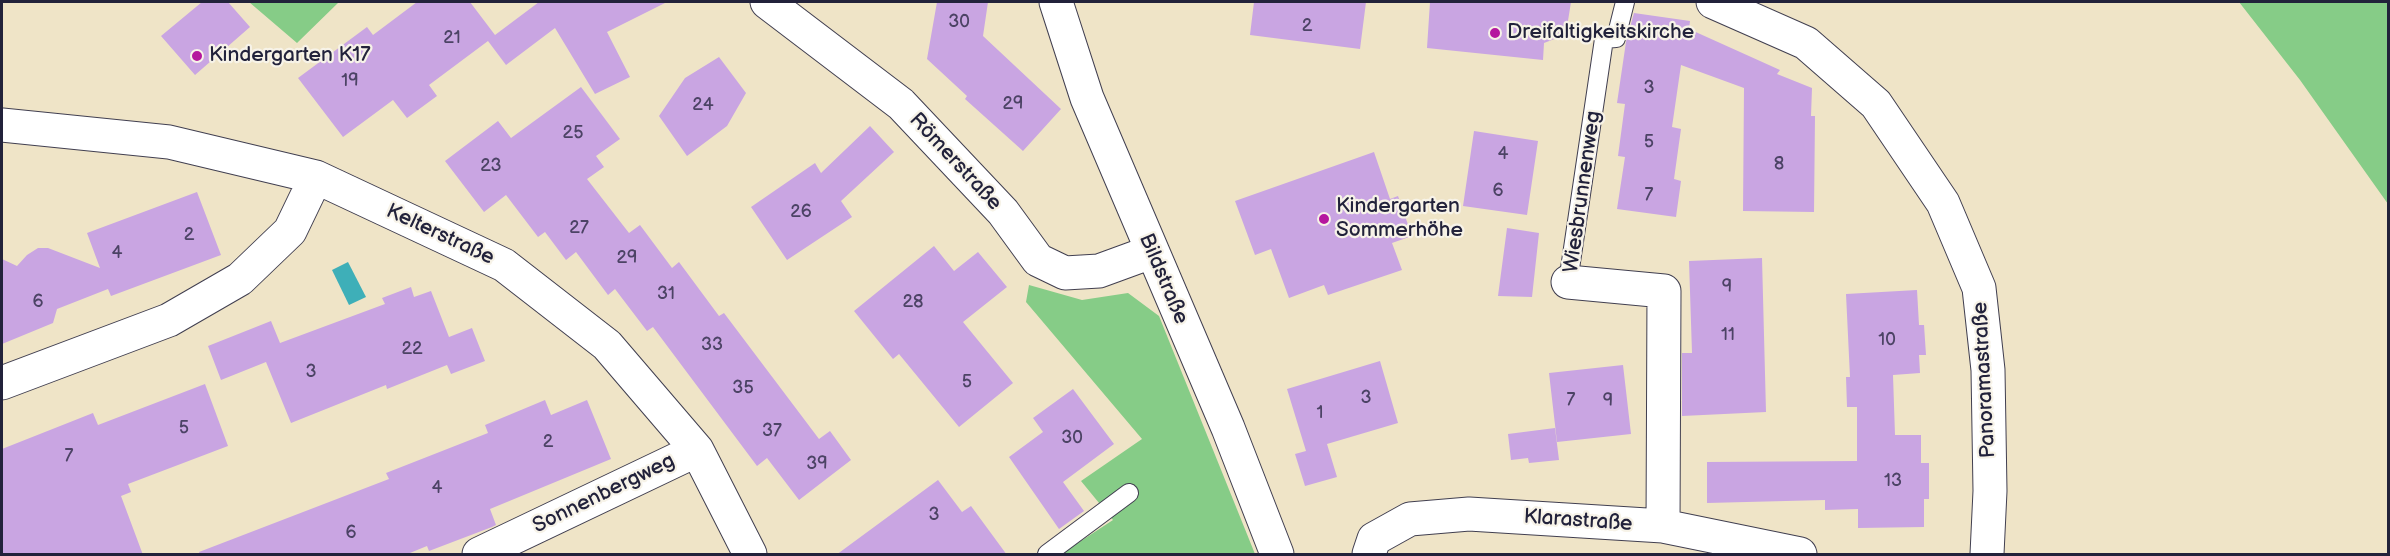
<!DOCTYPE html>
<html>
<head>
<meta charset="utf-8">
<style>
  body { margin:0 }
  #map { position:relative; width:2390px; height:556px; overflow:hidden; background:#efe4c7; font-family:"Balsamiq Sans",sans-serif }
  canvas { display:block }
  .frame { position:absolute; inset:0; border:3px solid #22223b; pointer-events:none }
</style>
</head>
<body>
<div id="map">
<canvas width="2390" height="556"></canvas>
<div class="frame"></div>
</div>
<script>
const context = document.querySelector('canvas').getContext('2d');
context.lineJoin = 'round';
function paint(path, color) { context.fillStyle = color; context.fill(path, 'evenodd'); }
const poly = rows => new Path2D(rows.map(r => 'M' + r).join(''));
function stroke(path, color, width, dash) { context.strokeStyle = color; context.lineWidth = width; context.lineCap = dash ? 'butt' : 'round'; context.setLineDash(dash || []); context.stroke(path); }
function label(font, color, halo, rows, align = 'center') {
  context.font = font + ' "Balsamiq Sans",sans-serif'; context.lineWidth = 4.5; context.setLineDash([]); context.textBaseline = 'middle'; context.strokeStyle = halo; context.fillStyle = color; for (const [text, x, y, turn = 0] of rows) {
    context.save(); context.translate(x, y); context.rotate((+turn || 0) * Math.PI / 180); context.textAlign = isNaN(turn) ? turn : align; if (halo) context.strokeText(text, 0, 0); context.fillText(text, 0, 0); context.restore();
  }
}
const green = poly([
  [249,2,339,2,297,43],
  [2239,2,2388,2,2388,204,2300,80],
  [1029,285,1082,300,1128,293,1159,316,1255,554,1061,554,1113,520,1081,481,1142,439,1026,302]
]);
const water = poly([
  [348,262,366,297,349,305,332,270]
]);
const building = poly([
  [202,2,228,2,250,27,195,75,161,36],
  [417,2,470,2,495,35,539,2,667,2,607,32,630,77,595,94,555,28,506,65,488,41,429,85,437,96,407,118,393,100,343,137,298,78,367,27,373,35],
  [937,2,988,2,983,36,1061,109,1023,151,965,99,967,96,927,59],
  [1254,2,1366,2,1360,49,1250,35],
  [1430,2,1571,2,1567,27,1557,38,1544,43,1543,60,1427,48],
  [1634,13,1690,21,1689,29,1780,70,1777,74,1812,88,1811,116,1815,116,1814,212,1743,211,1744,88,1681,65,1672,127,1681,129,1674,179,1681,181,1676,217,1617,209,1625,157,1618,156,1625,104,1617,103,1626,42],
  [719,57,746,93,727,126,687,156,659,116,685,78],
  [581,87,620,139,596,156,604,167,587,179,629,233,640,225,672,268,679,262,719,316,724,313,819,439,830,431,851,460,799,500,767,458,757,466,653,327,647,331,615,289,608,295,576,252,566,260,545,232,538,237,506,195,484,212,445,161,498,121,511,138],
  [870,126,894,152,841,201,852,217,787,260,751,207,815,163,821,173],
  [1474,131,1538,141,1527,215,1463,206],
  [1374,152,1390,199,1398,196,1412,236,1392,243,1402,270,1328,295,1324,285,1289,298,1271,249,1255,255,1235,201],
  [197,192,221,255,111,296,108,289,57,309,53,323,2,344,2,259,17,266,27,255,38,248,48,248,100,268,87,233],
  [1507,228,1539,233,1532,297,1498,296],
  [934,246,954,271,978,252,1007,287,963,322,1013,383,959,427,899,354,893,359,854,311],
  [1762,258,1766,412,1682,416,1682,353,1692,353,1689,261],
  [411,287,414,297,431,291,449,337,472,328,485,361,451,374,447,365,387,389,386,385,291,423,266,362,221,380,208,346,271,321,280,343,385,304,382,298],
  [1917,290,1919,325,1924,325,1926,355,1919,355,1920,373,1893,375,1895,435,1921,435,1921,463,1929,463,1929,499,1924,499,1924,527,1858,528,1858,509,1825,510,1825,500,1707,503,1707,462,1857,461,1857,407,1847,407,1846,377,1850,377,1846,294],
  [1380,361,1398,423,1327,444,1337,477,1305,486,1295,454,1306,451,1287,389],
  [1623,365,1631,434,1557,442,1549,373],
  [205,384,228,446,128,484,131,492,121,496,143,555,2,555,2,449,93,413,98,425],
  [1073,389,1114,444,1063,482,1084,511,1059,529,1009,457,1043,432,1033,418],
  [545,400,551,415,587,400,611,459,490,509,496,525,492,527,429,551,427,546,405,555,200,555,199,552,389,479,386,473,488,433,485,425],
  [1555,428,1559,460,1529,463,1528,458,1511,460,1508,434],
  [938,480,962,512,971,506,1007,555,836,555]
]);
const service = poly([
  [1568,282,1604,39,1616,38,1625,2],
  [1047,554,1129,493]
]);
const minor = poly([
  [767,2,901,104,1003,212,1038,260,1065,273,1099,271,1151,252],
  [1056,2,1087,98,1228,428,1277,554],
  [1713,2,1806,43,1876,104,1943,203,1979,288,1988,370,1990,491,1987,554],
  [2,125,169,142,316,177,504,265,607,345,697,450,750,554],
  [1568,282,1664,291,1663,526],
  [2,383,169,320,240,279,290,231,316,177],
  [479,554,697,450],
  [1369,554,1374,539,1410,519,1469,514,1663,526,1800,554]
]);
const markers = [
  [1495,33,6,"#b5179e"],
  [197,56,6,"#b5179e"],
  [1324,219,6,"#b5179e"]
];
const numberNames = [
  ["30",959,22],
  ["2",1307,26],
  ["21",452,38],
  ["19",350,81],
  ["3",1649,88],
  ["29",1013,104],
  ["24",703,105],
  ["25",573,133],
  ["5",1649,142],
  ["4",1503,154],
  ["8",1779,164],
  ["23",491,166],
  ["6",1498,191],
  ["7",1649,195],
  ["26",801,212],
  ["27",579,228],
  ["2",189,235],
  ["4",117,253],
  ["29",627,258],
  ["9",1727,287],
  ["31",666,294],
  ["6",38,302],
  ["28",913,302],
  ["11",1728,335],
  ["10",1887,340],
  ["33",712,345],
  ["22",412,349],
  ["3",311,372],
  ["5",967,382],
  ["35",743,388],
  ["3",1366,398],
  ["7",1571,400],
  ["9",1608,401],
  ["1",1320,413],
  ["5",184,428],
  ["37",772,431],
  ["30",1072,438],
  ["2",548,442],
  ["7",69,456],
  ["39",817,464],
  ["13",1893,481],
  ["4",437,488],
  ["3",934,515],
  ["6",351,533]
];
const poiNames = [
  ["Dreifaltigkeitskirche",1507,33],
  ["Kindergarten K17",209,56],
  ["Kindergarten",1336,207],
  ["Sommerhöhe",1336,231]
];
const streetNames = [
  ["Römerstraße",955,162,47],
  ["Wiesbrunnenweg",1583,192,-82],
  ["Kelterstraße",440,235,25],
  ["Bildstraße",1163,279,67],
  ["Panoramastraße",1985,380,-93],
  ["Sonnenbergweg",604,494,-26],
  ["Klarastraße",1578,521,4]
];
paint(green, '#86cc87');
paint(water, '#3eafb8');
paint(building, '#c9a5e2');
stroke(service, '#413f50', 20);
stroke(minor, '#413f50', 35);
stroke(service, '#fff', 18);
stroke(minor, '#fff', 33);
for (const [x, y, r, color] of markers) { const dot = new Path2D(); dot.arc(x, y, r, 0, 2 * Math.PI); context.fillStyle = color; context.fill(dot); stroke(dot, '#f7f3e8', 2); }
label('18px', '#4c4365', null, numberNames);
label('21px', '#22223b', '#f7f3e8', poiNames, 'left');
label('21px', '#22223b', '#f7f3e8', streetNames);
</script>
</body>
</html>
